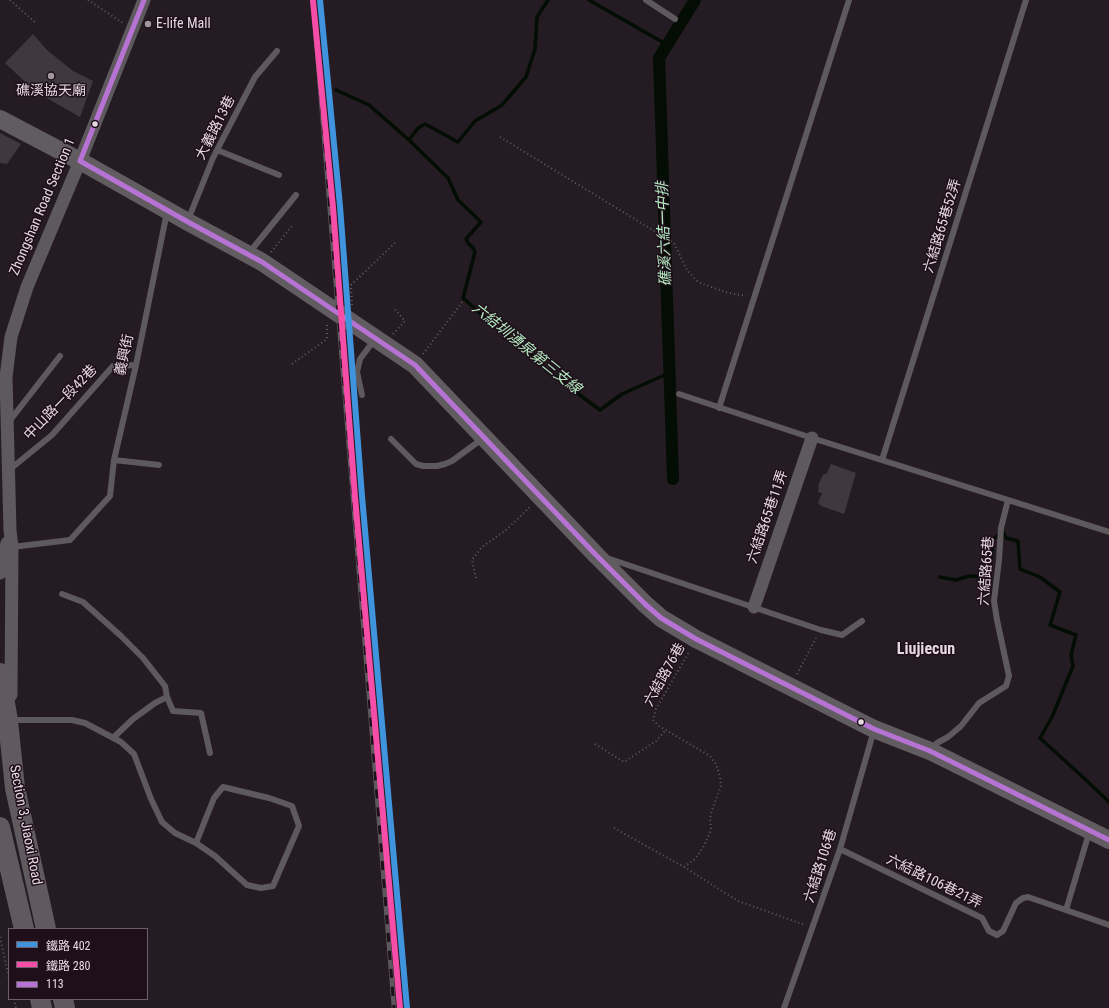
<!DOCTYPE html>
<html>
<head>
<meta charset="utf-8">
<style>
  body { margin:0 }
  #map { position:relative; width:1109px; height:1008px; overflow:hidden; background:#241c22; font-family:"Roboto Condensed","Noto Sans TC",sans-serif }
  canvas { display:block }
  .legend { position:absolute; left:8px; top:928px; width:140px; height:72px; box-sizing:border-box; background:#1e0f1b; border:1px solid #6e606b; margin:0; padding:5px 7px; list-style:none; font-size:12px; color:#e5d9e2 }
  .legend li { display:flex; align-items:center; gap:8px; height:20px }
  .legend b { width:20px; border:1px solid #6e606b }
</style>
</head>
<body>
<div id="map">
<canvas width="1109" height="1008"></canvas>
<ul class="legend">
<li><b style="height:5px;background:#4094de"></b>鐵路 402</li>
<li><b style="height:5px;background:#f54da8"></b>鐵路 280</li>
<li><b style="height:5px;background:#b673d3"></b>113</li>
</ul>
</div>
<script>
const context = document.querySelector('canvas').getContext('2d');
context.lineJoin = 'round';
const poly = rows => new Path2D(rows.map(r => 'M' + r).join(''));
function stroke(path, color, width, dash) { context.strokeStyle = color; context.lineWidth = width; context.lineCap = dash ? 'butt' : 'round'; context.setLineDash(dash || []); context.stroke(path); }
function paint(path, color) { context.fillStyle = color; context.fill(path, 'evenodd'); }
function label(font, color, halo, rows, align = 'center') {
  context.font = font + ' "Roboto Condensed","Noto Sans TC",sans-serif'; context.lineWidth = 3; context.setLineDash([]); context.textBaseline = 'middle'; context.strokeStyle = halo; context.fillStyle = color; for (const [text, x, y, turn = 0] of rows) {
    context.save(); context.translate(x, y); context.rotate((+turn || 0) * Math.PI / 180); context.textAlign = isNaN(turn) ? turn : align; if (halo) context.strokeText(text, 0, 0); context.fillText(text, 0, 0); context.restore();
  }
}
const stream = poly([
  [589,0,671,47],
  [336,90,369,105,409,140,448,178,458,200,481,222,466,239,468,243,473,248,475,252,463,298,497,328,532,355,546,370,600,410,622,394,669,373],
  [409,140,418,128,425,124,458,142,475,121,502,105,526,77,535,49,537,17,548,0],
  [940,577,956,580,969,576,989,577,993,539,1003,532,1006,538,1018,541,1020,569,1040,577,1060,592,1050,625,1076,635,1071,655,1073,666,1052,717,1040,738,1085,779,1109,802]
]);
const canal = poly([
  [673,479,659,58,695,0]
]);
const building = poly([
  [33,34,47,50,73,71,93,81,80,117,36,92,5,63],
  [0,133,21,144,7,164,0,163],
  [831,464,856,473,844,514,821,506,818,503,822,493,818,492,819,483,823,475,827,473]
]);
const path = poly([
  [10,0,37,24],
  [88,0,123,23],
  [500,137,674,243,687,270,698,282,725,292,746,296],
  [271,252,292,226],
  [352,305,351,285,395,243],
  [393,334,405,321,394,308],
  [423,354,463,301],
  [292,364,327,339,327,323],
  [476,578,472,560,482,547,506,530,531,506],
  [797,674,816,638],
  [595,744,624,762,656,741,666,730],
  [614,828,684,867,738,901,805,925],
  [684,867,695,859,704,846,711,830,710,818,713,807,721,786,720,776,716,764,710,756,659,726,653,720,656,709,689,652],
  [0,937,9,978],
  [14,999,16,1008]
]);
const lane = poly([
  [646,0,675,19],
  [217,150,279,175],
  [188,220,213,158,217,150,255,77,277,51],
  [249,253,296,195],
  [679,394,812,438,1109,532],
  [362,395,357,372,360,359,375,339],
  [719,408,849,0],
  [8,423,60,356],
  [391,439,416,464,423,466,437,466,445,464,452,461,482,439],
  [882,460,1026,0],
  [159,465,114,460,136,365,167,212],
  [9,470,52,435,113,366,136,365],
  [12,547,70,540,110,496,114,460],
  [607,558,821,630,842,635,862,621],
  [62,594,83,602,121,636,143,658,165,686,167,697],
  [11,720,72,720,85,723,121,742,134,754,151,799,162,822,175,833,196,843,215,856,247,885,261,888,273,886,299,826,292,806,269,798,223,787,214,798,196,843],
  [113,738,133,719,155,703,167,697,173,711,201,713,210,753],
  [931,750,937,743,948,737,961,726,979,703,1006,686,1009,676,997,620,994,601,999,560,1001,528,1008,500],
  [840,849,982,918,989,931,997,935,1003,931,1016,903,1023,898,1028,897,1109,925],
  [1066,910,1089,833],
  [784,1008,840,849,874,730]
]);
const street = poly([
  [0,573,7,543],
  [754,607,812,438],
  [11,695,12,547,10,530,6,377,11,337,27,287,80,161,144,0]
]);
const secondary = poly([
  [0,119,80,161,188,222,262,262,415,365,596,555,645,604,661,618,696,639,874,729,930,751,1109,840]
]);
const primary = poly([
  [0,673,8,721,15,788,46,929],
  [0,827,24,929],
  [40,999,42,1008],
  [63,999,65,1008]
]);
const rail = poly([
  [313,0,394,1008]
]);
const bus1 = poly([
  [80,161,188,222,262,262,415,365,596,555,645,604,661,618,696,639,874,729,930,751,1109,840],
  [80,161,144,0]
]);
const rail1 = poly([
  [320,0,340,206,362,496,407,1008]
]);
const rail2 = poly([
  [313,1,333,207,355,497,400,1008]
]);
const markers = [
  [148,24,4,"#a1979f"],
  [51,76,4,"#a1979f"],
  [95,124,3.5,"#e5d9e2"],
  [861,722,3.5,"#e5d9e2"]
];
const poiNames = [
  ["E-life Mall",156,24],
  ["礁溪協天廟",51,91,"center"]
];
const streetNames = [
  ["大義路13巷",216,128,-63],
  ["Zhongshan Road Section 1",43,207,-67],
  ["六結路65巷52弄",943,226,-73],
  ["義興街",125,355,-78],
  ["中山路一段42巷",61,403,-46],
  ["六結路65巷11弄",768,517,-71],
  ["六結路65巷",987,571,-86],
  ["六結路76巷",665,675,-61],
  ["Section 3, Jiaoxi Road",25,825,79],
  ["六結路106巷",821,866,-72],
  ["六結路106巷21弄",934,882,26]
];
const waterNames = [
  ["礁溪六結一中排",665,234,-92],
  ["六結圳湧泉第三支線",526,349,39]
];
const quarterNames = [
  ["Liujiecun",926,650]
];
stroke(stream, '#030d03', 3.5);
stroke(canal, '#030d03', 12);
paint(building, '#3f383d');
stroke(path, '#605c5f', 2, [1, 3]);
stroke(lane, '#5d595c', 6);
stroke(street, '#5d595c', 13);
stroke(secondary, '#605c5f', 18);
stroke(primary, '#60595e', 20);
stroke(rail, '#5e585d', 4.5);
stroke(rail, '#1e0f1b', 3, [9]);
stroke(bus1, '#b673d3', 5);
stroke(rail1, '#4094de', 6);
stroke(rail2, '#f54da8', 6);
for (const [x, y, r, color] of markers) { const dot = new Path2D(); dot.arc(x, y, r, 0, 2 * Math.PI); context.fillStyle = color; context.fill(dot); stroke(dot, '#1e0f1b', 1.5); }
label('14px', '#e5d9e2', '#1e0f1b', poiNames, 'left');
label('14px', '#e5d9e2', '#1e0f1b', streetNames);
label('italic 15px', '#b1e8be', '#1e0f1b', waterNames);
label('bold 16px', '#e5d9e2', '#1e0f1b', quarterNames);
</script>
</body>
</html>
